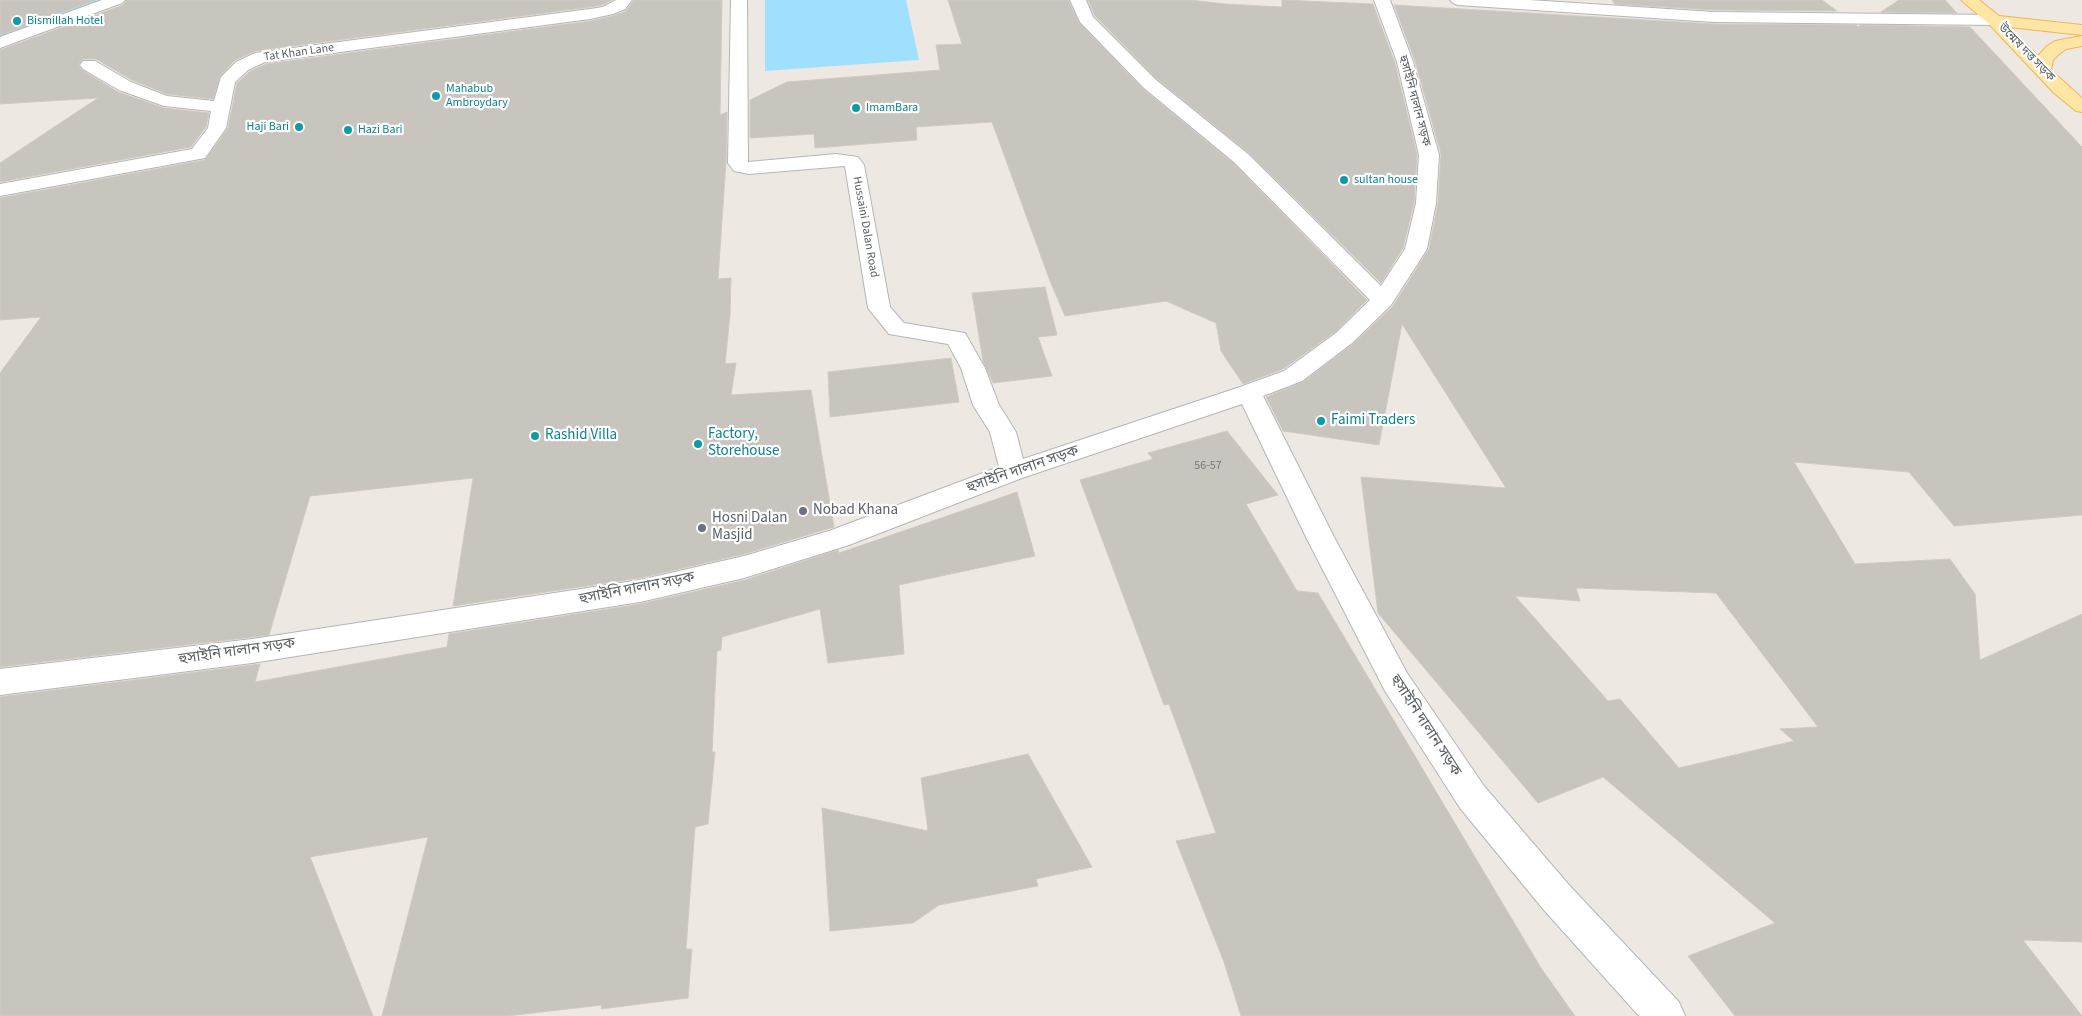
<!DOCTYPE html>
<html>
<head>
<meta charset="utf-8">
<style>
  body { margin:0 }
  canvas { display:block; background:#ede9e2 }
</style>
</head>
<body>
<canvas width="2082" height="1016"></canvas>
<script>
const context = document.querySelector('canvas').getContext('2d');
context.lineJoin = 'round';
function paint(path, color) { context.fillStyle = color; context.fill(path, 'evenodd'); }
const poly = rows => new Path2D(rows.map(r => 'M' + r).join(''));
function stroke(path, color, width, dash) { context.strokeStyle = color; context.lineWidth = width; context.lineCap = dash ? 'butt' : 'round'; context.setLineDash(dash || []); context.stroke(path); }
function label(font, color, halo, rows, align = 'center') {
  context.font = font + ' "Source Sans 3","Noto Sans Bengali",sans-serif'; context.lineWidth = 4.5; context.setLineDash([]); context.textBaseline = 'middle'; context.strokeStyle = halo; context.fillStyle = color; for (const [text, x, y, turn = 0] of rows) {
    context.save(); context.translate(x, y); context.rotate((+turn || 0) * Math.PI / 180); context.textAlign = isNaN(turn) ? turn : align; if (halo) context.strokeText(text, 0, 0); context.fillText(text, 0, 0); context.restore();
  }
}
const water = poly([
  [765,0,906,0,919,60,765,71]
]);
const stream = poly([
  [91,0,105,0,0,42,0,35,28,23,91,0]
]);
const building = poly([
  [0,0,96,0,0,35,0,0],
  [127,0,612,0,602,5,590,7,255,51,235,60,220,76,213,99,167,94,132,80,96,59,83,59,78,65,82,70,118,92,164,108,209,113,206,127,191,147,0,182,0,163,98,98,0,104,0,50,123,5,127,0],
  [634,0,722,0,720,115,727,112,726,162,718,279,731,278,730,315,725,364,736,363,731,395,811,390,834,527,744,554,640,578,453,606,473,478,310,496,269,635,0,667,0,373,41,317,0,320,0,198,205,160,228,128,237,83,249,72,266,64,590,21,613,16,626,11,634,0],
  [948,0,1068,0,1079,23,1143,89,1233,163,1367,300,1335,332,1283,369,1243,384,1221,351,1216,323,1166,301,1065,316,1050,281,992,122,916,127,917,140,815,148,814,134,750,138,750,100,787,82,940,70,936,45,962,44,948,0],
  [1088,0,1190,0,1225,4,1282,7,1282,0,1373,4,1395,63,1417,155,1414,203,1403,248,1381,283,1249,153,1157,79,1095,16,1088,0],
  [1612,0,1822,0,1837,11,1714,10,1615,4,1612,0],
  [1899,0,1945,0,1957,13,1881,12,1899,0],
  [1394,5,1714,24,1856,25,1858,27,1861,25,1970,27,2082,147,2082,515,1954,526,1909,472,1794,462,1855,564,1950,559,1975,594,1980,660,2082,614,2082,942,2023,940,2082,1016,1735,1016,1688,956,1775,923,1603,777,1538,803,1378,613,1361,477,1506,488,1402,324,1379,445,1283,431,1266,397,1303,382,1353,344,1393,306,1429,249,1438,203,1441,154,1415,61,1394,5],
  [1576,588,1716,593,1818,727,1780,729,1794,741,1679,768,1620,699,1608,701,1515,596,1580,601,1576,588],
  [1045,287,1057,335,1038,337,1052,376,993,383,983,361,972,293,1045,287],
  [951,358,959,402,830,417,828,372,951,358],
  [1227,431,1278,495,1246,504,1297,591,1318,593,1541,968,1575,1016,1241,1016,1224,962,1176,841,1216,833,1169,704,1164,705,1080,480,1153,459,1148,453,1227,431],
  [1017,492,1035,556,899,585,904,654,828,663,820,609,722,637,721,650,717,651,712,752,715,752,708,824,695,827,686,949,692,949,688,998,601,1009,602,1005,507,1016,382,1016,428,837,310,857,373,1016,0,1016,0,697,260,664,255,682,447,647,449,634,640,604,745,580,838,550,839,553,1017,492],
  [1028,754,1092,867,1036,879,1038,886,939,905,913,923,830,931,822,808,928,831,921,778,1028,754]
]);
const minor = poly([
  [102,0,125,0,122,3,0,48,0,37,102,0],
  [616,0,632,0,625,9,613,14,590,19,265,62,248,70,235,82,226,128,205,158,0,196,0,184,192,149,208,128,211,111,164,106,119,90,83,69,80,65,83,61,95,61,131,82,167,96,214,101,221,77,236,62,255,53,590,9,603,7,616,0],
  [731,0,747,0,748,162,836,154,858,157,864,165,890,307,904,323,965,333,985,368,999,405,1016,432,1023,459,1240,387,1284,371,1336,333,1370,300,1234,162,1144,88,1080,22,1070,0,1086,0,1093,17,1156,80,1248,154,1381,286,1405,249,1416,203,1419,155,1397,62,1374,0,1390,0,1413,62,1439,155,1436,203,1427,249,1391,305,1352,343,1302,381,1263,396,1334,537,1407,673,1484,786,1569,885,1679,1002,1685,1016,1639,1016,1543,909,1460,808,1385,691,1306,537,1242,404,1022,478,849,545,744,578,640,602,252,663,0,695,0,669,252,639,640,580,744,556,829,531,999,467,990,432,973,405,961,368,948,344,889,334,868,308,845,166,749,174,734,171,728,163,731,0],
  [1450,0,1529,0,1714,12,1994,15,2000,17,2002,20,2000,23,1994,25,1714,22,1458,5,1453,3,1450,0]
]);
const major = poly([
  [1961,0,1979,0,1999,16,2082,25,2082,35,2009,27,2038,56,2047,46,2055,41,2082,36,2082,46,2066,49,2059,54,2053,60,2051,70,2082,98,2082,112,2076,111,2054,93,1988,23,1961,0]
]);
const markers = [
  [17,21,5,"#0f9aa8"],
  [436,96,5,"#0f9aa8"],
  [856,108,5,"#0f9aa8"],
  [299,127,5,"#0f9aa8"],
  [348,130,5,"#0f9aa8"],
  [1344,180,5,"#0f9aa8"],
  [1321,421,5,"#0f9aa8"],
  [535,436,5,"#0f9aa8"],
  [698,444,5,"#0f9aa8"],
  [803,511,5,"#6b7280"],
  [702,528,5,"#6b7280"]
];
const farCulturenames = [
  ["Bismillah Hotel",27,21],
  ["Mahabub",446,89],
  ["Ambroydary",446,103],
  ["ImamBara",866,108],
  ["Haji Bari",289,127,"right"],
  ["Hazi Bari",358,130],
  ["sultan house",1354,180]
];
const farStreetnames = [
  ["Tat Khan Lane",299,53,-8],
  ["উন্মেষ দত্ত সড়ক",2026,53,46],
  ["হুসাইনি দালান সড়ক",1414,101,75],
  ["Hussaini Dalan Road",865,227,80]
];
const numberNames = [
  ["56-57",1208,466]
];
const cultureNames = [
  ["Faimi Traders",1331,421],
  ["Factory,",708,435],
  ["Storehouse",708,452],
  ["Rashid Villa",545,436]
];
const streetNames = [
  ["হুসাইনি দালান সড়ক",1023,470,-19],
  ["হুসাইনি দালান সড়ক",637,589,-11],
  ["হুসাইনি দালান সড়ক",237,652,-8],
  ["হুসাইনি দালান সড়ক",1425,726,57]
];
const worshipNames = [
  ["Nobad Khana",813,511],
  ["Hosni Dalan",712,519],
  ["Masjid",712,536]
];
paint(water, '#a0e0ff');
paint(stream, '#a0e0ff');
paint(building, '#c8c4be');
stroke(building, '#d2cac0', 1);
stroke(minor, '#b3b6b9', 2);
stroke(major, '#f1b557', 2);
paint(minor, '#fff');
paint(major, '#ffe6a5');
for (const [x, y, r, color] of markers) { const dot = new Path2D(); dot.arc(x, y, r, 0, 2 * Math.PI); context.fillStyle = color; context.fill(dot); stroke(dot, '#fff', 2); }
label('12px', '#0d838f', '#fff', farCulturenames, 'left');
label('12px', '#5a5f63', '#fff', farStreetnames);
label('12px', '#76787a', null, numberNames);
label('15px', '#0d838f', '#fff', cultureNames, 'left');
label('15px', '#5a5f63', '#fff', streetNames);
label('15px', '#5b616d', '#fff', worshipNames, 'left');
</script>
</body>
</html>
